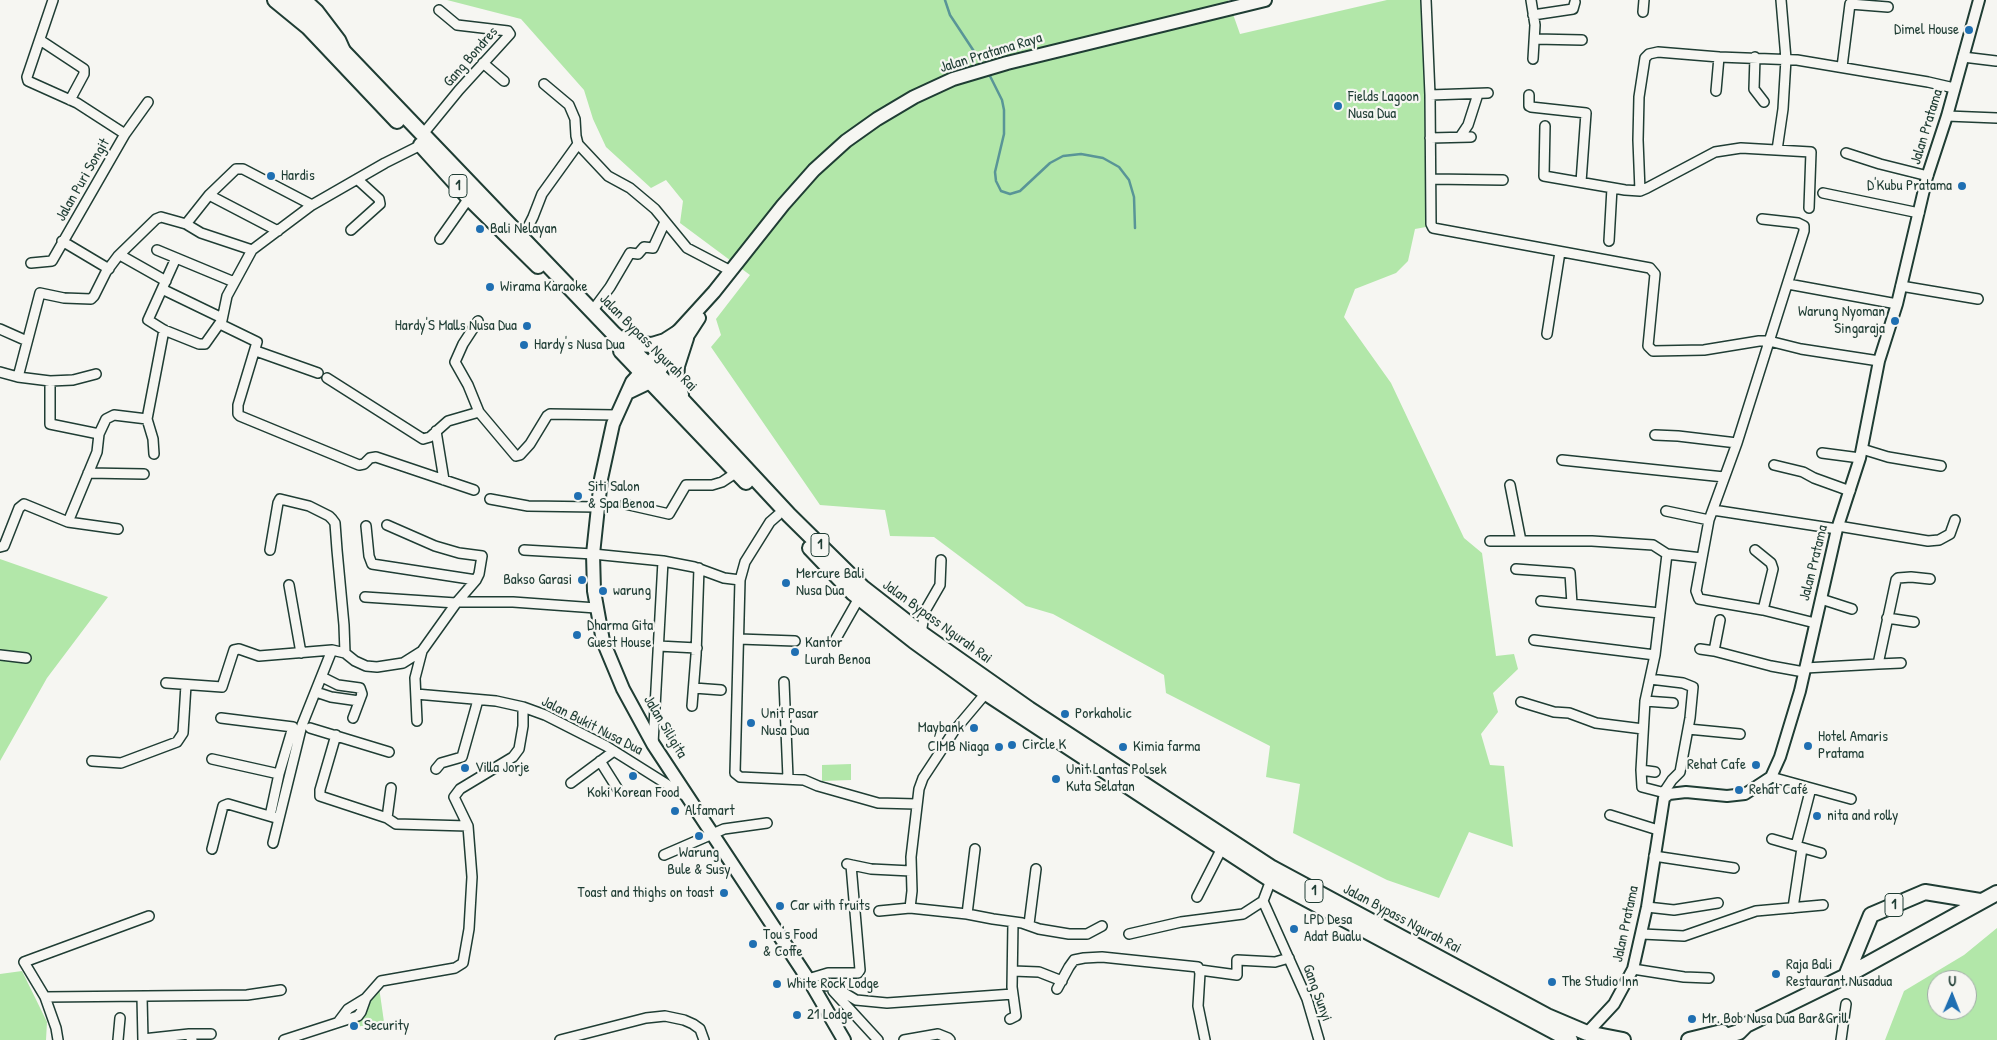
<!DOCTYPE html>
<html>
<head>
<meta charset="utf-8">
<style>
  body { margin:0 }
  #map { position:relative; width:1997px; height:1040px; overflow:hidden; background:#f6f6f2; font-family:"Patrick Hand",sans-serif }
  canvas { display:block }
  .north { position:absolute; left:1927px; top:970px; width:50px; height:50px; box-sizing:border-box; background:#f6f6f2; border:1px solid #a0aca6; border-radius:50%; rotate:1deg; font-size:14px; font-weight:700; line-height:20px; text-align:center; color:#1f3d34 }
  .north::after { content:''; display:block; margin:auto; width:18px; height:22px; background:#1f6fb2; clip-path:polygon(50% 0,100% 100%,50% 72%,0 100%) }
</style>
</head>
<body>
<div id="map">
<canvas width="1997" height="1040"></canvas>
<div class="north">U</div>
</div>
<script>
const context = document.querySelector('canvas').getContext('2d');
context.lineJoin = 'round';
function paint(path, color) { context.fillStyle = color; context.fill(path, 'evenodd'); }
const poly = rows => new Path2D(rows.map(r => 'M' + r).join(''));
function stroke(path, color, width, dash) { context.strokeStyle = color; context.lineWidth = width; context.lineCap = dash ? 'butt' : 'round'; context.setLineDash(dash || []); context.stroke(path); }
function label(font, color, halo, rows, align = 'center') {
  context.font = font + ' "Patrick Hand",sans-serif'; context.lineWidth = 4.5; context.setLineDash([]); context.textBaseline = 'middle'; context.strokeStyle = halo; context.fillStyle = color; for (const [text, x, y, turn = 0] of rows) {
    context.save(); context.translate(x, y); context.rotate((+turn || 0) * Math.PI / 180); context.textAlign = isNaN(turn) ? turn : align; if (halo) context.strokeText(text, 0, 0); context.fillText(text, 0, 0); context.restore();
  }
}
const green = poly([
  [447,0,1228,0,1240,34,1387,0,1427,0,1428,155,1426,227,1415,229,1408,261,1396,273,1355,289,1344,317,1391,383,1464,538,1482,553,1496,656,1514,654,1518,669,1493,693,1498,712,1481,734,1490,765,1504,766,1513,847,1469,832,1439,898,1387,880,1293,833,1300,784,1266,777,1270,746,1166,693,1164,675,1053,614,1026,606,934,537,890,536,885,510,820,505,711,347,721,335,716,319,750,275,680,223,683,201,666,180,651,188,606,147,593,119,584,90,521,19],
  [0,559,108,597,47,678,0,761],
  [851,764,851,780,822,781,822,765],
  [1997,928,1997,1040,1885,1040,1904,991,1964,955],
  [1937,980,1967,980,1967,1010,1937,1010],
  [22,971,47,1022,46,1040,0,1040,0,974],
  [379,987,384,1022,356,1027,367,1004]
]);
const stream = poly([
  [945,0,950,15,983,65],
  [989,74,1002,100,1004,110,1004,134,995,172,996,181,1001,191,1010,194,1020,191,1050,163,1063,156,1081,154,1103,158,1119,167,1129,180,1134,197,1135,228]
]);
const minor = poly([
  [1426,0,1430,95,1431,224,1433,228,1650,268,1655,274,1648,346,1653,351,1704,350,1759,341,1769,341,1801,349,1879,361],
  [1531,0,1535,25,1533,59],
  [1643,12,1644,0],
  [1533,15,1573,9,1575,2],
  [1535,39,1582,40],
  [40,40,84,69,84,74,70,100],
  [1755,57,1754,89,1764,102],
  [1963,57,1996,61],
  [483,63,504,81],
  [1842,67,1850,4,1888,7],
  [544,84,569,105,575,119,576,136,578,144,608,176,630,188,655,209,687,248,731,271],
  [1716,91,1719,57],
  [1430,95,1488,93],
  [1529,95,1529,106,1531,107,1586,113,1581,182],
  [1947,116,1997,118],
  [1545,126,1544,176,1625,190,1640,191,1647,188,1715,152,1741,148,1811,152,1809,208],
  [125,134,148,102],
  [423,134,459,90,510,34,508,31,457,25,439,10],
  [1460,137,1468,125,1478,94],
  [1430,138,1471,137],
  [1777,150,1783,109,1786,59,1781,0],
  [1846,153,1880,164,1928,176],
  [1431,179,1503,180],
  [1640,191,1638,140,1639,97,1645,58,1649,54,1658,52,1719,57,1797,60,1928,82,1954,88],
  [1823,193,1919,213],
  [209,195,278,231],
  [186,224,209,195,236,169,243,169,312,205],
  [351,230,380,204,379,199,357,179],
  [523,237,533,217,542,194,578,144],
  [440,239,469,198],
  [62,241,109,269],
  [1609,241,1612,188],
  [157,250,234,282],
  [120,255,166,281],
  [176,258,148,320,164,330,199,344,205,344,222,320,227,296,252,250,312,205,385,163,421,145],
  [31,263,52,261,125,134,77,103,28,81,27,77,53,0],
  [1788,284,1897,304],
  [1901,286,1978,299],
  [162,289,222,318],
  [593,310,610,287,630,253,638,254,644,247,653,248,665,222],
  [478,321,463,344,455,362,468,385,479,412,516,456,520,455,530,444,547,416,550,414,616,415],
  [220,324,257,342,238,405,238,414,240,416,359,465,364,464,370,458,376,457,474,490],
  [0,329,27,341],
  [1547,334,1560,252],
  [256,351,318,373],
  [0,372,18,377],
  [96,374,73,380,50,381,18,377,40,293,64,298,91,299,94,296,106,272,118,256,156,219,161,217,186,224,201,233,252,250],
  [327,378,423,439,430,437,448,421,479,412],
  [50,381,50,424,99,434],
  [147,419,153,439,154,454],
  [436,431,444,480],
  [1655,435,1678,436,1737,443],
  [1862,449,1888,457,1941,466],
  [1822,453,1860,458],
  [1562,460,1724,477],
  [1774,465,1803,472,1814,478,1850,491],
  [88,473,144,474],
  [1510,485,1521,541],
  [490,499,528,506,597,507],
  [625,504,669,514,686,485,712,485,722,482,737,472],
  [1713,510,1837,529],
  [1666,511,1709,520],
  [778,515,770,522,745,562,740,580,735,773,740,777,804,780,818,786,878,803,916,804],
  [68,522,118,529],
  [366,526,369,556,372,564,476,580],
  [1838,526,1928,541,1939,540,1950,534,1955,520],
  [1490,541,1592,541,1653,545,1667,554,1702,558,1709,520,1737,443,1804,231,1804,226,1798,223,1762,219],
  [0,547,4,546,19,508,24,504,68,522,97,452,99,434,106,419,114,415,147,419,164,330],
  [270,550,278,503,280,499,309,506,329,516,332,519,335,523,337,550,344,625,345,653],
  [524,550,593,554,663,561,694,567,724,578,740,580],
  [1755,550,1771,563,1773,569,1763,610],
  [1667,554,1655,655,1645,701,1641,770,1642,787,1669,794],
  [1702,558,1696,591,1699,599,1763,610,1815,623],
  [1516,569,1570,573,1572,604],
  [289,585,301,653],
  [365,597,456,603],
  [1821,599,1852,609],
  [1541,601,1660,613],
  [457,602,513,602,596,608],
  [1887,618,1914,622],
  [1720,620,1714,651,1771,666,1804,672],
  [921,633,925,611,940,585,941,560],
  [739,639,795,641],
  [1534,640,1655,655],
  [834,642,859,598],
  [658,646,697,648],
  [1700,649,1714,651],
  [0,655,26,658],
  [1878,664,1901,663],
  [1805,668,1878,664,1896,580,1898,578,1911,577,1930,579],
  [322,677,338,685,360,688,362,694,353,718],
  [1650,679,1683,683,1693,687,1690,718,1680,772,1672,780,1664,792],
  [784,682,788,778],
  [166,683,222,687,234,650,239,649,259,656,332,650,345,653,355,661,366,666,377,667,403,663,422,651,457,602,476,580,479,574,482,556,459,553,435,546,387,525],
  [694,688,721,690],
  [316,692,331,697,359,701],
  [416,694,496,701,523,707,545,715,606,746,684,795],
  [1645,701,1673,703],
  [1521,702,1554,712,1569,713,1596,723,1643,729],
  [692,706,696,655,699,568],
  [221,718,293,727,279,774,270,816],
  [417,721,415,678,422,651],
  [310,728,389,752],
  [1688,729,1740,734],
  [336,735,320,790,320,796,387,818,396,824,468,826],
  [653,744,663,561],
  [212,759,279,774],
  [92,761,121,763,177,742,183,733,186,685],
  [600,761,617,788],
  [436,769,441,763,462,757,478,700],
  [1641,770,1655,772],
  [1771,777,1851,799],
  [571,783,614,751],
  [1610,815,1658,830],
  [387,818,391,788],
  [1772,839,1821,853],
  [273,843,302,725,332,650],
  [1796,846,1811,788],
  [212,849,223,806,228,804,276,818],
  [664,855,724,829,767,823],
  [1654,856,1734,868],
  [847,864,871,869,911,871],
  [1197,897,1222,848],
  [1263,901,1307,999,1319,1040],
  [1647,907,1674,910,1718,903],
  [910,908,912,891,911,857,919,789,923,778,954,731,986,693],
  [1793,908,1802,848],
  [879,911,910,908,967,914,993,919,1022,923,1039,929,1069,934,1087,934,1102,926],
  [967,914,975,849],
  [1029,924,1036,869],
  [1129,934,1181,922,1243,914,1263,901,1271,880],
  [1642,934,1684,936,1756,911,1823,905],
  [1633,969,1684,977,1709,978],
  [1200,970,1237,975,1237,960,1275,962,1289,958],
  [1013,971,1039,972,1062,981],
  [808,979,828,973,858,973,860,970,851,865],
  [812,985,831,986,838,988,846,994,856,1000,887,1003,1013,994],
  [1057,989,1069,967,1074,960,1084,958,1102,957,1198,967,1200,973,1198,1006,1205,1040],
  [833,991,878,1040],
  [45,997,247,995,281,990],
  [142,997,143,1040],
  [1010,1019,1016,1016,1012,987,1013,922],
  [339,1021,348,1009,366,998],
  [189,1034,211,1034],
  [143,1039,189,1034,192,1040],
  [58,1040,56,1028,45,997,24,962,149,916],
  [118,1040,120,1018],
  [284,1040,358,1016,361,1012,366,998,381,981,455,968,463,963,469,929,472,877,468,826,454,797,460,789,513,757,519,749,523,726,523,707],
  [560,1040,646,1018,665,1016,684,1020,693,1024,700,1029,704,1040],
  [904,1040,938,1034,948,1038,950,1040],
  [1841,1040,1846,1004]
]);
const tertiary = poly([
  [1587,1033,1614,1004,1633,969,1647,907,1664,798,1669,794,1686,792,1727,796,1745,794,1771,777,1780,757,1800,691,1837,529,1860,458,1879,361,1897,304,1927,177,1947,116,1979,0]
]);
const secondary = poly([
  [627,393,650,382,686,338,699,318],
  [844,1040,812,985,653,744,623,689,603,641,594,591,593,554,601,479,613,424,632,382,714,292,783,205,814,170,846,141,877,119,914,97,953,79,1007,63,1265,0]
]);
const trunk = poly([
  [275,0,308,27,397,121],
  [291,0,342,50,614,334,657,373,789,515,862,587,921,633,1029,709,1272,868,1547,1016,1587,1033,1623,1040],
  [421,145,469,198,538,266],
  [624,338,638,344,652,345,665,341,679,332],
  [621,351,746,482],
  [681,395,676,380,677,366,686,338],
  [810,548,853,593,914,641,986,693,1222,848,1271,880,1570,1040],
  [1846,976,1871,915,1925,892,1980,901],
  [1689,1040,1722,1032],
  [1714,1040,1739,1032,1746,1025,1846,976,1997,893]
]);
const motorway = poly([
  [303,0,316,12,338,41,342,50]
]);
const markers = [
  [1969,30,5,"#1f6fb2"],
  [1338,106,5,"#1f6fb2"],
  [271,176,5,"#1f6fb2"],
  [1962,186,5,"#1f6fb2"],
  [480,229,5,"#1f6fb2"],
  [490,287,5,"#1f6fb2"],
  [1895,321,5,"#1f6fb2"],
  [527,326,5,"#1f6fb2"],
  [524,345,5,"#1f6fb2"],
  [578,496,5,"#1f6fb2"],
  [582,580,5,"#1f6fb2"],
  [786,583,5,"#1f6fb2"],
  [603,591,5,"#1f6fb2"],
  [577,635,5,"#1f6fb2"],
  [795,652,5,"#1f6fb2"],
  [1065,714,5,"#1f6fb2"],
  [751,723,5,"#1f6fb2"],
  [974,728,5,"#1f6fb2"],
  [1012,745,5,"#1f6fb2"],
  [1808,746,5,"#1f6fb2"],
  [999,747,5,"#1f6fb2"],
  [1123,747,5,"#1f6fb2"],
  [1756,765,5,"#1f6fb2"],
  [465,768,5,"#1f6fb2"],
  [633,776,5,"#1f6fb2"],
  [1056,779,5,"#1f6fb2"],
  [1739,790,5,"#1f6fb2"],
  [675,811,5,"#1f6fb2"],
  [1817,816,5,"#1f6fb2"],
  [699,836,5,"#1f6fb2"],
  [724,893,5,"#1f6fb2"],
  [780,906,5,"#1f6fb2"],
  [1294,929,5,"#1f6fb2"],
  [753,944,5,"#1f6fb2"],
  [1776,974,5,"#1f6fb2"],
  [1552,982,5,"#1f6fb2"],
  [777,984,5,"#1f6fb2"],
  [797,1015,5,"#1f6fb2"],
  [1692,1019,5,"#1f6fb2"],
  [354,1026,5,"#1f6fb2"]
];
const shields = [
  [458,186,18],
  [820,545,18],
  [1314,891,18],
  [1894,905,18]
];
const shieldNames = [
  ["1",458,186],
  ["1",820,545],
  ["1",1314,891],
  ["1",1894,905]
];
const poiNames = [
  ["Dimel House",1959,30,"right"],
  ["Fields Lagoon",1348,97],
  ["Nusa Dua",1348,114],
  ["Hardis",281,176],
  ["D'Kubu Pratama",1952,186,"right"],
  ["Bali Nelayan",490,229],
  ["Wirama Karaoke",500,287],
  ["Warung Nyoman",1885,312,"right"],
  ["Singaraja",1885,329,"right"],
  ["Hardy'S Malls Nusa Dua",517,326,"right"],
  ["Hardy's Nusa Dua",534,345],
  ["Siti Salon",588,487],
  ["& Spa Benoa",588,504],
  ["Mercure Bali",796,574],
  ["Nusa Dua",796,591],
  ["Bakso Garasi",572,580,"right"],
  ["warung",613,591],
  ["Dharma Gita",587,626],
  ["Guest House",587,643],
  ["Kantor",805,643],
  ["Lurah Benoa",805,660],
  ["Unit Pasar",761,714],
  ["Nusa Dua",761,731],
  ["Porkaholic",1075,714],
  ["Maybank",964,728,"right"],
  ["Hotel Amaris",1818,737],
  ["Pratama",1818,754],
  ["Circle K",1022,745],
  ["CIMB Niaga",989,747,"right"],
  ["Kimia farma",1133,747],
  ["Rehat Cafe",1746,765,"right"],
  ["Villa Jorje",475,768],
  ["Unit Lantas Polsek",1066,770],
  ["Kuta Selatan",1066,787],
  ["Rehat Café",1749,790],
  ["Koki Korean Food",633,793,"center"],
  ["Alfamart",685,811],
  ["nita and rolly",1827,816],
  ["Warung",699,853,"center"],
  ["Bule & Susy",699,870,"center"],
  ["Toast and thighs on toast",714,893,"right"],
  ["Car with fruits",790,906],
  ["LPD Desa",1304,920],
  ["Adat Bualu",1304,937],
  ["Tou's Food",763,935],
  ["& Coffe",763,952],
  ["Raja Bali",1786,965],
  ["Restaurant Nusadua",1786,982],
  ["The Studio Inn",1562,982],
  ["White Rock Lodge",787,984],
  ["21 Lodge",807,1015],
  ["Mr. Bob Nusa Dua Bar&Grill",1702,1019],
  ["Security",364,1026]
];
const streetNames = [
  ["Jalan Pratama Raya",991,53,-17],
  ["Gang Bondres",471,57,-49],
  ["Jalan Pratama",1927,127,-73],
  ["Jalan Puri Songit",83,180,-60],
  ["Jalan Bypass Ngurah Rai",648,343,45],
  ["Jalan Pratama",1814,563,-76],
  ["Jalan Bypass Ngurah Rai",937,622,36],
  ["Jalan Bukit Nusa Dua",592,726,27],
  ["Jalan Siligita",665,727,59],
  ["Jalan Bypass Ngurah Rai",1402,919,28],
  ["Jalan Pratama",1626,924,-78],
  ["Gang Sunyi",1317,993,70]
];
paint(green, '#b2e7a9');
stroke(stream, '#599597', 2.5);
stroke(minor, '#1f3d34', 12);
stroke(tertiary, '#1f3d34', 14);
stroke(secondary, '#1f3d34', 16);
stroke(trunk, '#1f3d34', 18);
stroke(motorway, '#1f3d34', 19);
stroke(minor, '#f6f6f2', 9);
stroke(tertiary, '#f6f6f2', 10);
stroke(secondary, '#f6f6f2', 12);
stroke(trunk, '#f6f6f2', 14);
stroke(motorway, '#f6f6f2', 15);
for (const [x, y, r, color] of markers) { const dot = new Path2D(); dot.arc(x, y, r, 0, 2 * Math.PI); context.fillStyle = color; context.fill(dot); stroke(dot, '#f6f6f2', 2); }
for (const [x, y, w] of shields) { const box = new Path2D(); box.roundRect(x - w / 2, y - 11.5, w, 23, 4); context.fillStyle = '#f6f6f2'; context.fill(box); stroke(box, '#1f3d34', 1); }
label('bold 14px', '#1f3d34', null, shieldNames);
label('15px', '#1f3d34', '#f6f6f2', poiNames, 'left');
label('15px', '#1f3d34', '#f6f6f2', streetNames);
</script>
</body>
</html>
